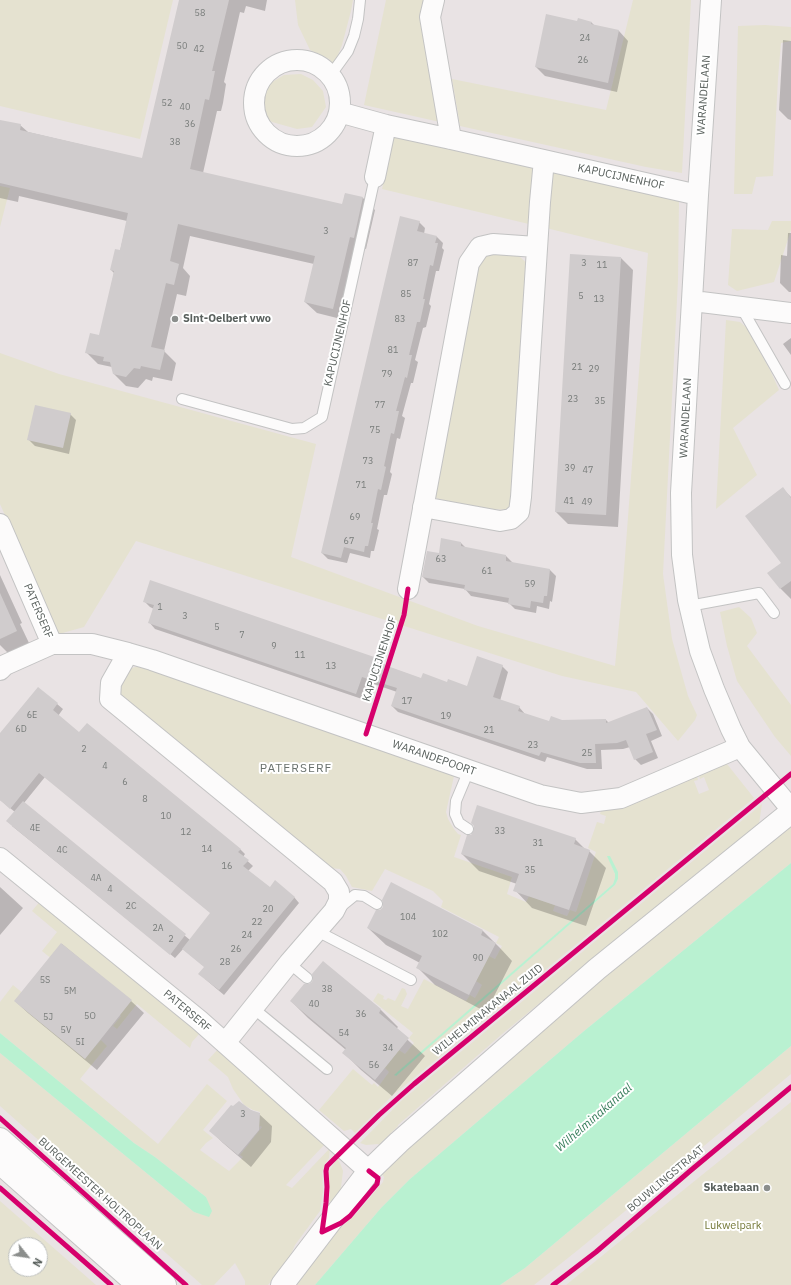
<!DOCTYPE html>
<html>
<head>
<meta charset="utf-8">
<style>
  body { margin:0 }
  #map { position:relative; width:791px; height:1285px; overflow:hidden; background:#e9e3e4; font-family:"IBM Plex Sans",sans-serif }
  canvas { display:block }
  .north { position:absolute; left:8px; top:1237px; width:40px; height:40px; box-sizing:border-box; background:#fff; border:1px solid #bdbfbe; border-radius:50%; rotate:120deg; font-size:11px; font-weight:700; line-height:16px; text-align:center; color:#59605d }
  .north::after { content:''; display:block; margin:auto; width:14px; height:18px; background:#8b8e8c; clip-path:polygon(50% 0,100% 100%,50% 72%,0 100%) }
</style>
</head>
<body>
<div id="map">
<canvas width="791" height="1285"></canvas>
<div class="north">N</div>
</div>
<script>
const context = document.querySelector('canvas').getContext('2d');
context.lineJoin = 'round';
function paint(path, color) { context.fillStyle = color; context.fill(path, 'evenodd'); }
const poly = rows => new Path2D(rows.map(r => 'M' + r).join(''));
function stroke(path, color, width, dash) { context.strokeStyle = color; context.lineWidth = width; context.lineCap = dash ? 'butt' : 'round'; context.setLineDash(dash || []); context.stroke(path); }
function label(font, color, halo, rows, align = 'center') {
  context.font = font + ' "IBM Plex Sans",sans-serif'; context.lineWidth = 4; context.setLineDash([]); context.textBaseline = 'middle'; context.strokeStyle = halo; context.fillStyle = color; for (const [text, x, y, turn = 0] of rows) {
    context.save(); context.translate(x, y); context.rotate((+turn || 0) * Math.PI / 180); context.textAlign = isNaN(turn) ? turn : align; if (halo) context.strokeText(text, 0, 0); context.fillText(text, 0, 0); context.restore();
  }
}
const green = poly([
  [0,0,173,0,140,139,0,106],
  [295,0,353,0,351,11,342,45,334,65,329,59,310,50,298,25],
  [386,0,424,0,440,122,364,105],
  [633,0,691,0,682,173,646,167,460,126,452,79,606,110],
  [765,25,791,27,791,41,781,43,778,78,773,176,756,177,752,194,734,194,738,26],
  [301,74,313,80,323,91,326,107,312,127,297,129,272,122,265,117,261,108,263,93,267,85,284,75],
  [394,133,535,167,533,225,382,189],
  [554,171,679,200,678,280,663,574,672,639,688,696,697,715,695,720,678,741,636,692,562,676,136,541,84,627,59,634,55,628,0,504,0,353,59,374,316,444,291,557,478,626,615,666,623,583,648,253,546,228,549,185],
  [0,186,10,188,0,227],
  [772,221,791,221,791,230,774,282,737,291,728,285,732,229,768,230],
  [485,253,509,254,519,256,531,267,514,503,506,510,469,507,432,497,478,261],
  [726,320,740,322,747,328,771,372,779,390,733,428,757,475,716,509],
  [739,607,751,618,757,633,747,646,791,705,791,756,775,737,737,681,727,646,720,612],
  [139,666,145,667,454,776,446,812,448,819,454,829,458,834,461,835,454,857,512,877,507,894,526,902,529,896,555,905,553,911,567,916,570,910,576,912,596,852,588,848,597,822,604,824,606,816,600,814,601,810,697,776,698,780,694,781,699,794,709,790,704,777,700,779,699,775,727,764,754,798,392,1096,355,1133,351,1129,344,1131,319,1110,353,1069,372,1085,374,1083,378,1087,389,1072,385,1068,399,1050,405,1054,414,1043,409,1038,413,1033,373,1001,378,993,384,996,383,999,386,1000,388,998,395,1001,402,988,405,989,407,994,401,1006,408,1009,424,979,466,1001,470,995,475,998,482,985,476,981,489,956,495,959,502,946,496,943,499,937,441,907,443,901,433,891,385,869,372,891,352,887,346,876,340,869,330,868,121,697,119,691,120,685,128,672,132,668],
  [608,857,618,879,615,885,395,1076,395,1075,613,884,615,878,615,874],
  [762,804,759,824,760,825,743,837,701,870,501,1035,398,1125,398,1126,379,1145,378,1144,366,1145,360,1143,401,1101],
  [791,826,791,863,584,1031,410,1179,381,1208,315,1285,297,1285,331,1237,357,1213,383,1182,384,1177,381,1173,507,1056],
  [41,900,201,1032,192,1042,190,1048,137,1004,117,1029,113,1026,121,1016,42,951,57,932,32,911],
  [13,985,92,1050,101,1040,107,1046,80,1079,158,1144,207,1084,227,1101,203,1130,213,1138,206,1143,200,1150,229,1171,243,1157,240,1155,262,1127,260,1126,259,1128,258,1113,260,1114,260,1112,253,1110,244,1105,233,1089,228,1077,208,1060,219,1048,326,1143,286,1185,292,1188,330,1148,329,1158,326,1162,322,1172,323,1191,320,1211,295,1245,289,1259,268,1285,245,1285,245,1281,235,1263,214,1285,202,1285,0,1106,0,1053,194,1212,209,1216,206,1197,155,1157,134,1143,0,1033,0,1002],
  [791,1046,791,1074,578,1250,534,1285,500,1285,525,1268],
  [791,1102,791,1285,566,1285,723,1158],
  [337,1159,340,1163,343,1171,341,1187,342,1189,332,1202,329,1201,330,1193,328,1173],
  [0,1201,96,1285,0,1285],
  [16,1245,40,1245,40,1269,16,1269]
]);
const water = poly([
  [607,856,610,856,618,872,618,879,615,885,396,1076,394,1075,613,884,615,878,615,874],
  [791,863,791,1046,525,1268,500,1285,315,1285,381,1208,410,1179,584,1031],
  [0,1033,134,1143,155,1157,206,1197,212,1211,209,1217,194,1212,0,1053]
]);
const shadow = poly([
  [180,0,267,0,265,11,246,6,244,13,240,12,224,82,226,84,223,103,221,111,217,111,203,173,343,205,345,194,363,198,375,210,366,249,362,248,345,320,317,313,305,302,314,264,190,236,183,268,190,276,186,296,177,294,164,351,176,363,172,381,153,377,152,381,146,379,138,388,126,386,114,374,112,367,98,364,86,352,100,336,114,273,111,270,120,251,127,221,19,196,18,202,0,198,0,121,20,125,28,132,143,159],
  [578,22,591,22,595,26,619,31,628,41,617,92,545,76,536,67],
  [783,40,791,41,791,120,788,119,779,110],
  [419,222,425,228,424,234,437,237,443,243,442,248,444,250,439,271,436,271,429,304,431,306,426,327,423,328,415,360,418,362,413,383,411,383,402,416,405,418,400,439,397,438,390,472,392,474,387,495,384,495,377,529,379,530,374,551,371,551,370,558,350,553,347,563,328,559,322,553],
  [788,233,791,233,791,292,789,292,780,283,781,255,787,256],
  [621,258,633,270,618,527,568,524,556,512],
  [791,338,791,355,783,344],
  [70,414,76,420,69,454,35,446,29,440],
  [783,489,791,497,791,599,781,589,769,573,782,563],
  [461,543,467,549,506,556,513,563,550,570,556,576,552,602,550,601,549,609,537,606,536,613,515,609,509,603,471,596,465,589,429,583,423,577,439,554],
  [0,575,22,623,20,624,29,643,8,653,0,645],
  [144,601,380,660,386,666,422,679,467,687,502,666,508,672,500,701,519,707,525,714,550,722,606,720,609,723,647,708,653,714,662,736,651,741,658,758,641,765,635,759,630,747,623,749,601,750,602,769,587,769,547,757,545,762,398,712,392,706,397,692,368,682,362,699,155,629,149,622,154,609,150,607],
  [38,688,63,709,58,716,79,733,240,849,245,854,243,857,253,866,248,871,270,888,294,897,299,903,224,995,205,979,205,967,183,949,175,958,12,826,15,812,0,800,0,735],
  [45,777,211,913,190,940,24,803],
  [475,830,575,839,585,849,589,851,606,868,586,926,532,908,515,890,517,884,479,871,462,854],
  [0,887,23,908,0,935],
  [384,908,483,931,500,948,512,961,486,1012,435,985,418,968,420,963,386,945,368,928],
  [62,944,131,1001,144,1013,97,1070,28,1013,15,1001],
  [323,962,381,1010,398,1027,396,1029,425,1056,392,1096,361,1070,344,1053,346,1050,308,1018,291,1001,312,983],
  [246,1108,259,1114,272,1126,271,1142,251,1167,223,1143,211,1131]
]);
const building = poly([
  [179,0,229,0,212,71,215,71,211,91,209,100,205,99,190,169,342,204,345,193,363,197,354,238,350,237,333,309,304,302,315,256,178,224,170,261,179,264,174,285,166,283,151,347,165,350,160,370,141,366,140,369,134,368,126,377,113,374,110,362,103,361,104,357,85,353,90,333,99,335,114,271,110,270,115,249,120,250,128,213,0,183,0,120,21,124,20,130,142,158],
  [546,14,577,21,578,18,592,22,591,24,619,30,608,83,535,67],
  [400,216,420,221,417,231,437,236,435,243,438,243,433,266,430,265,423,299,425,299,420,322,417,322,409,355,412,355,407,378,405,377,396,411,399,411,394,434,391,433,384,466,386,467,381,490,378,489,371,523,373,523,368,546,365,546,364,552,344,547,341,558,321,553],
  [570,254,621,257,606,515,555,512],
  [35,405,71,413,63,448,27,440],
  [783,487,791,498,791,581,780,589,767,573,781,563,745,516],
  [441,538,461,542,461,546,506,555,506,561,550,569,547,596,544,596,543,603,531,601,530,608,508,604,509,598,464,590,465,585,422,577,427,551,439,553],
  [150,580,380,659,379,663,421,678,423,673,447,682,448,679,467,686,477,656,503,665,493,697,520,706,518,711,549,721,551,716,562,720,606,719,606,723,647,707,657,730,646,734,653,752,634,760,626,740,617,743,595,744,596,763,580,763,541,752,539,756,449,726,391,706,397,688,362,677,356,694,148,623,154,605,143,602],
  [0,593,17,631,0,639],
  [38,687,58,703,53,710,79,732,87,723,241,849,238,852,249,860,243,866,270,887,275,880,295,897,219,990,198,974,204,967,182,949,210,913,39,773,10,809,0,800,0,733],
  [23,801,186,934,170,955,6,821],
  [477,805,576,838,574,844,590,850,569,910,513,891,519,874,461,854,467,835,471,835,474,830,474,826,471,823],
  [391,882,483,930,481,935,496,943,469,995,416,968,422,956,367,928,376,910,380,910,383,907,383,904,382,900],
  [61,943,132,1000,85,1059,14,1001],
  [323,961,381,1009,379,1013,409,1038,375,1080,342,1053,346,1048,290,1001,304,984,309,984,312,982,313,979,312,974],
  [239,1101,251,1110,260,1113,259,1130,238,1155,209,1131,231,1105,233,1106]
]);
const lane = poly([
  [330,76,348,51,354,36,358,19,360,0],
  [741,307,785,384],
  [182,399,292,429,304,428,322,417,375,177],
  [689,606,759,593,774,613],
  [468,829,459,823,455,814,456,801,469,770],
  [339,908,355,895,364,896,377,904],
  [317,931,411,980],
  [289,963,307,978],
  [253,1008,327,1069]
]);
const street = poly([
  [434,0,430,17,451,139],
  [711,0,698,195,681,493,682,555,688,600,700,651,714,689,731,729,740,747,791,809],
  '254 103a43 43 0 1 1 86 0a43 43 0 1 1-86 0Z',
  [339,112,386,125,451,139,698,195],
  [375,177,386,125],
  [693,301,791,313],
  [423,507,500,521,511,519,519,512,521,497,540,202,544,160],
  [0,524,52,644],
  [408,589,469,263,480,247,493,244,536,247],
  [128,653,152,660,540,795,581,803,621,798,740,747],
  [0,670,5,665,52,644,92,644,128,653,111,683,110,699,333,882,339,892,339,901,334,911,289,963,225,1043],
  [0,858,199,1020,369,1171]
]);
const secondary = poly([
  [0,1139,165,1285],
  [0,1163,138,1285],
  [282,1285,369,1171,399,1142,597,969,791,812]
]);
const cycleway = poly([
  [366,734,404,615,408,589],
  [0,1118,186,1285],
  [0,1188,111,1285],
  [322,1232,326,1203,327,1187,326,1171,327,1166,379,1115,414,1084,791,774],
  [322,1232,341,1223,350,1216,377,1184,378,1178,369,1171],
  [553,1285,596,1252,690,1171,791,1087]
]);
const markers = [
  [175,319,4,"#8b8e8c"],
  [767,1188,4,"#8b8e8c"]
];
const numberNames = [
  ["58",200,13],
  ["24",585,38],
  ["50",182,46],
  ["42",199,49],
  ["26",583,60],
  ["52",167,103],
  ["40",185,107],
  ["36",190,124],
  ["38",175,142],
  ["3",326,231],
  ["87",413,263],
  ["3",584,263],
  ["11",602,265],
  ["85",406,294],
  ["5",581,296],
  ["13",599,299],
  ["83",400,319],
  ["81",393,350],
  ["21",577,367],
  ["29",594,369],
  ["79",387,374],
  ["23",573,399],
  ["35",600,401],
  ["77",380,405],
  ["75",375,430],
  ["73",368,461],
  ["39",570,468],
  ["47",588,470],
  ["71",361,485],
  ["41",569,501],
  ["49",587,502],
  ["69",355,517],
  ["67",349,541],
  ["63",441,559],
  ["61",487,571],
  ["59",530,584],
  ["1",160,607],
  ["3",185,616],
  ["5",217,627],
  ["7",242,635],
  ["9",274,646],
  ["11",300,655],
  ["13",331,666],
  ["17",407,701],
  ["6E",32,715],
  ["19",446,716],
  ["6D",21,729],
  ["21",489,730],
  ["23",533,745],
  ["2",84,749],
  ["25",587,753],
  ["4",105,766],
  ["6",125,782],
  ["8",145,799],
  ["10",166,816],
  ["4E",35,828],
  ["33",500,831],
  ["12",186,832],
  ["31",538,843],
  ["14",207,849],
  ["4C",62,850],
  ["16",227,866],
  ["35",530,870],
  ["4A",96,878],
  ["4",110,889],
  ["2C",131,906],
  ["20",268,909],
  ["104",408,917],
  ["22",257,922],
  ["2A",158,928],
  ["102",440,934],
  ["24",247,935],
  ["2",171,939],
  ["26",236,949],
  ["90",478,958],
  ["28",225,962],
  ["5S",45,980],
  ["38",327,989],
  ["5M",70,991],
  ["40",314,1004],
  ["36",361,1014],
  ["5O",90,1016],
  ["5J",48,1017],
  ["5V",66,1030],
  ["54",344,1033],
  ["5I",80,1042],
  ["34",388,1048],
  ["56",374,1065],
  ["3",243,1114]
];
const streetNames = [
  ["WARANDELAAN",704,95,-86],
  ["KAPUCIJNENHOF",621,177,12],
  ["KAPUCIJNENHOF",338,343,-77],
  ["WARANDELAAN",686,418,-87],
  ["PATERSERF",38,611,67],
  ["KAPUCIJNENHOF",380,659,-72],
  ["WARANDEPOORT",434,758,19],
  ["WILHELMINAKANAAL ZUID",488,1010,-39],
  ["PATERSERF",187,1011,40],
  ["BOUWLINGSTRAAT",666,1179,-40],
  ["BURGEMEESTER HOLTROPLAAN",100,1194,42]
];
const poiNames = [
  ["Sint-Oelbert vwo",183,319],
  ["Skatebaan",759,1188,"right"]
];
const parkNames = [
  ["Lukwelpark",733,1226]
];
const neighbourhoodNames = [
  ["PATERSERF",296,769]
];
const waterNames = [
  ["Wilhelminakanaal",594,1118,-41]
];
paint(green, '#e5e2d0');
paint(water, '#b9f1d1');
paint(shadow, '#0003');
paint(building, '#d0cccd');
stroke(lane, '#c3c3c3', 12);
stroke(street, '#c3c3c3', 22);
stroke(secondary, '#c3c3c3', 24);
stroke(lane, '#fcfbfb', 10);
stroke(street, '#fcfbfb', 20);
stroke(secondary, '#fcfbfb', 22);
stroke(cycleway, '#d6006c', 5);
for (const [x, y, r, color] of markers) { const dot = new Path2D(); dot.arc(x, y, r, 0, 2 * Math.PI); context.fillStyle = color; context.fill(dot); stroke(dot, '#fff', 1.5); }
label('9px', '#787c7a', null, numberNames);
label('11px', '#59605d', '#fff', streetNames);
label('bold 11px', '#59605d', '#fff', poiNames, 'left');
label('11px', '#757939', '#fff', parkNames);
context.letterSpacing = '1px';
label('12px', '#6a726e', '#fff', neighbourhoodNames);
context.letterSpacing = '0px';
label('italic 12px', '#377d5b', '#fff', waterNames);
</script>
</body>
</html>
